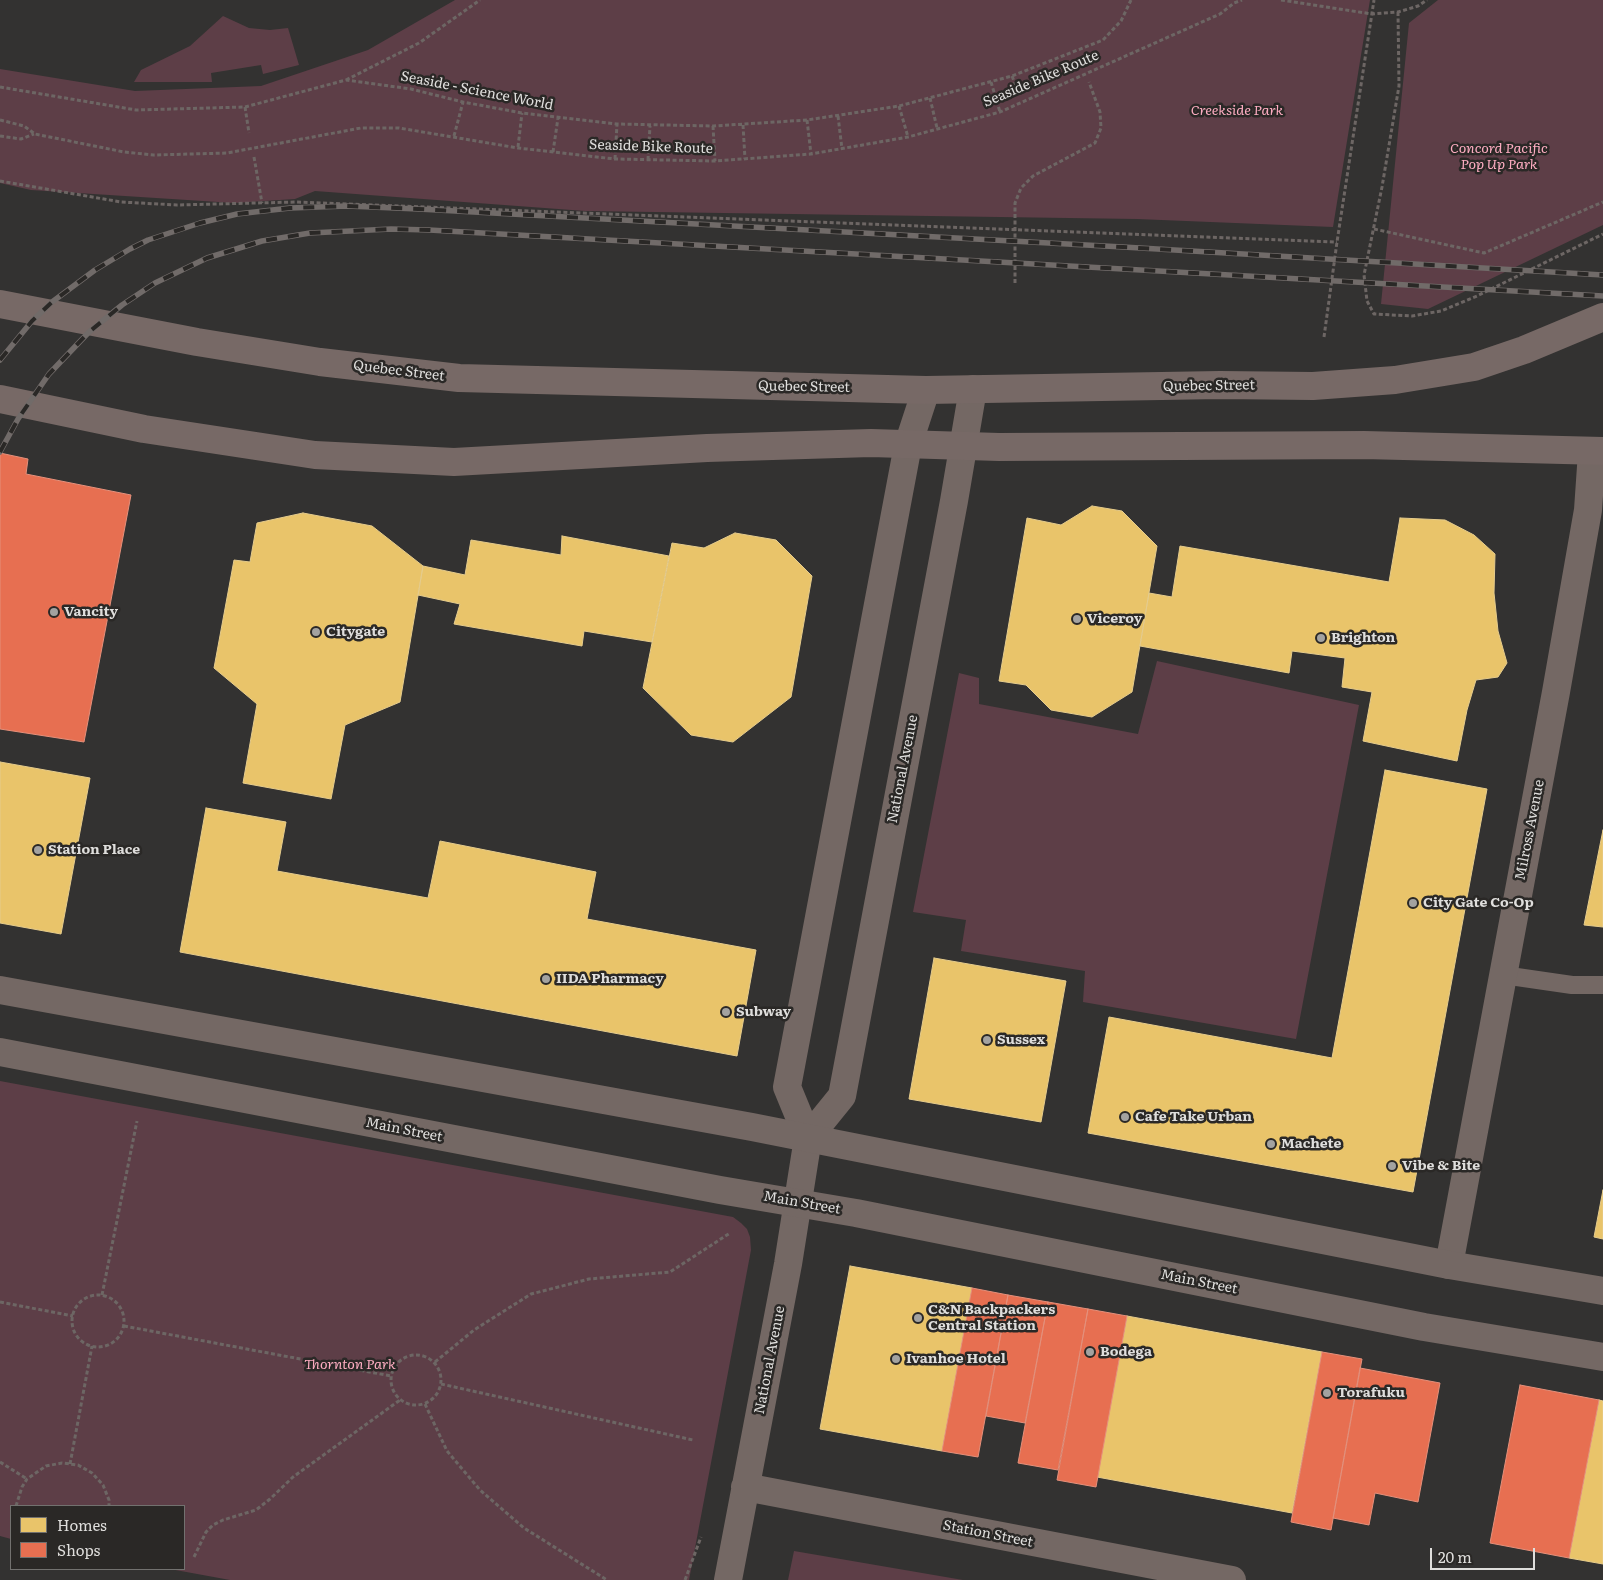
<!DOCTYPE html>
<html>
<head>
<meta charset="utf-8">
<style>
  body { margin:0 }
  #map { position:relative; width:1603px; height:1580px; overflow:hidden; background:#333231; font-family:Literata,serif }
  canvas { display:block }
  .legend { position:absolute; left:10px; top:1505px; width:175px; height:65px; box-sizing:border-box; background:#2a2826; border:1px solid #72716f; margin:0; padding:6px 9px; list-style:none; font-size:15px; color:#dfdedc }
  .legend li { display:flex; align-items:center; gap:10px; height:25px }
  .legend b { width:25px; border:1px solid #72716f }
  .scale { position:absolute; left:1430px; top:1548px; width:105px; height:22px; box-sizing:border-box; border:2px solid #dfdedc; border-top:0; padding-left:6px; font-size:15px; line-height:18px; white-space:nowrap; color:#dfdedc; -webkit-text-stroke:4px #2a2826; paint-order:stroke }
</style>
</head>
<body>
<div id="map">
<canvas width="1603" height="1580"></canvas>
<ul class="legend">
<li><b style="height:14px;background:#e9c46a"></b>Homes</li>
<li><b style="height:14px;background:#e76f51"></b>Shops</li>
</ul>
<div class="scale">20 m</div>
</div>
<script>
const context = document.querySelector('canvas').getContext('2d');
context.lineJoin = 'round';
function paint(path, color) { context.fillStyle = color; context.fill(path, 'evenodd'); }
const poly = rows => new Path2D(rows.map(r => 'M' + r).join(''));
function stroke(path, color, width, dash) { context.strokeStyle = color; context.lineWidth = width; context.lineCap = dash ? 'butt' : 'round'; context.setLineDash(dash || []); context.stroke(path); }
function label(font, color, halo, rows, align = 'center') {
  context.font = font + ' Literata,serif'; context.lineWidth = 5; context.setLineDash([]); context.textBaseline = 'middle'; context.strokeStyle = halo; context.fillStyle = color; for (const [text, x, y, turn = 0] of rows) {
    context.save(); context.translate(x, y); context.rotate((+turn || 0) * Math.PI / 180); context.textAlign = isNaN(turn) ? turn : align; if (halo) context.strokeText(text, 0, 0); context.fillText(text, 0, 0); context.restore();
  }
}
const green = poly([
  [455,0,1370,0,1333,227,1137,219,585,211,315,191,295,199,234,203,31,190,0,183,0,69,135,91,261,86,368,50],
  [1438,0,1603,0,1603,225,1428,309,1381,304,1409,23],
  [223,16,249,28,270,30,288,28,299,65,263,74,261,65,211,73,212,82,134,82,141,70,190,46],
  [1157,661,1359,705,1296,1039,1083,1002,1085,971,961,951,966,920,913,912,959,673,979,678,979,704,1138,734],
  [0,1081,733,1217,741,1223,747,1229,750,1237,751,1250,689,1580,230,1580,170,1569,184,1569,184,1506,11,1506,11,1539,0,1536],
  [794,1551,963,1580,788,1580]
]);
const homes = poly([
  [1092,506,1122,511,1157,546,1132,692,1092,717,1051,710,1026,685,999,681,1027,518,1061,525,1092,506],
  [303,513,372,526,423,566,400,702,345,725,331,799,243,783,257,704,214,668,234,560,250,562,257,523,303,513],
  [1400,518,1445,520,1474,535,1495,554,1494,593,1498,631,1507,663,1498,677,1476,680,1467,710,1457,761,1363,741,1372,692,1342,687,1345,658,1292,651,1289,673,1140,646,1149,593,1172,597,1180,546,1389,582,1400,518],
  [735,533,776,540,812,576,791,697,733,742,691,735,643,688,672,543,704,548,735,533],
  [562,536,669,556,652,642,584,631,582,646,454,624,460,604,418,595,423,566,465,575,471,540,561,555,562,536],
  [0,762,90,778,61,934,0,923,0,762],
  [1385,770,1487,789,1413,1192,1088,1133,1109,1017,1332,1058,1385,770],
  [206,808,286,822,277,871,428,898,440,841,596,872,587,919,756,950,737,1056,180,952,206,808],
  [1603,830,1603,927,1584,925,1603,830],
  [934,958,1066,981,1041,1122,909,1099,934,958],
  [1603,1190,1603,1239,1594,1237,1603,1190],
  [850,1266,972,1288,942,1451,820,1429,850,1266],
  [1127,1316,1322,1352,1292,1513,1097,1477,1127,1316],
  [1599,1400,1603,1401,1603,1564,1569,1558,1599,1400]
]);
const shops = poly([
  [0,453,28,459,26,474,131,495,84,742,0,729,0,453],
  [972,1288,1008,1295,978,1457,942,1451,972,1288],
  [1008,1295,1048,1302,1025,1423,986,1416,1008,1295],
  [1048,1302,1088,1309,1058,1470,1018,1463,1048,1302],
  [1088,1309,1127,1316,1096,1487,1057,1480,1088,1309],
  [1322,1352,1362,1359,1331,1530,1291,1522,1322,1352],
  [1360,1368,1440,1383,1418,1502,1375,1493,1369,1525,1333,1518,1360,1368],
  [1520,1385,1599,1400,1569,1558,1490,1543,1520,1385]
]);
const path = poly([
  [1281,0,1372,14,1398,12,1418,6,1427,0],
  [1398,12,1399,86,1382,187,1364,275,1367,301,1374,314,1412,316,1441,311,1477,296,1603,234],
  [1012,76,1016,86,1088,58],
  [346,80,419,43,480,0],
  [991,82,1000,112],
  [0,87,136,110,245,107,346,80,411,89,463,102,522,113,617,124,713,126,807,120,899,106,1012,76,1103,40,1121,21,1131,0],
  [930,98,937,128],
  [899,106,908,137],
  [245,107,249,133],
  [838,116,842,149],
  [0,120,24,126,35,134,124,152,154,155,227,153,361,128,399,128,518,148,615,159,715,161,811,154,908,137,1000,112,1220,14,1234,3,1242,0],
  [807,120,811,154],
  [743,125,745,159],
  [713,126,715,161],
  [0,136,21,139,34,134],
  [454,136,463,102],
  [518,147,522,113],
  [553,152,558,118],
  [254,157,262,203],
  [615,159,617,124],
  [648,160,650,126],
  [0,181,121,202,177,205,296,202,1337,242],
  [1374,229,1484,253,1603,202],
  [1015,283,1015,203,1021,188,1033,176,1095,143,1101,128,1100,112,1089,82],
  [1324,337,1337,242,1374,0],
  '72 1321a26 26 0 1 1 52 0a26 26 0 1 1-52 0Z',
  [102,1295,137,1121],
  [0,1302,73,1316],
  [124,1326,391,1376],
  '391 1380a25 25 0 1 1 50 0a25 25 0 1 1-50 0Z',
  [435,1362,474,1330,531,1294,589,1279,670,1272,730,1233],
  [441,1384,693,1440],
  [425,1404,447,1451,480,1490,524,1528,607,1580],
  [0,1462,27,1479],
  [70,1464,92,1346],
  [16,1506,22,1487,27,1479,46,1466,62,1463,78,1465,92,1473,103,1485,109,1500,109,1506],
  [194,1557,206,1532,213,1525,223,1520,256,1510,270,1499,293,1477,400,1400],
  [685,1580,701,1537]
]);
const lane = poly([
  [1503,975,1572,985,1603,985]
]);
const street = poly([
  [808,1138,842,1096,954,501,973,389],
  [1449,1265,1556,692,1588,510,1592,452],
  [745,1487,1232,1580],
  [728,1580,788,1264,808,1138,787,1087,908,445,926,390]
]);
const secondary = poly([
  [0,304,197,342,320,362,459,378,926,390,1220,385,1313,386,1395,380,1474,367,1524,350,1603,317],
  [0,399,144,429,315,455,454,462,707,448,871,443,999,447,1364,445,1603,451]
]);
const primary = poly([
  [0,990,752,1127,1449,1265,1603,1291],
  [0,1052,720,1190,856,1213,1424,1327,1603,1357]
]);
const rail = poly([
  [0,360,32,321,52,302,95,270,130,249,148,240,200,223,237,214,290,208,347,206,418,209,1123,247,1603,275],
  [0,452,18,419,49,374,89,332,122,305,155,283,207,258,262,241,310,233,391,229,429,230,1603,296]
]);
const markers = [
  [54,612,5,"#a3a2a0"],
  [1077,619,5,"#a3a2a0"],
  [316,632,5,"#a3a2a0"],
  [1321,638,5,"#a3a2a0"],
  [38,850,5,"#a3a2a0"],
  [1413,903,5,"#a3a2a0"],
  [546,979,5,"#a3a2a0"],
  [726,1012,5,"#a3a2a0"],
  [987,1040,5,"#a3a2a0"],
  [1125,1117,5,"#a3a2a0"],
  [1271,1144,5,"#a3a2a0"],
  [1392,1166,5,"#a3a2a0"],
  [918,1318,5,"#a3a2a0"],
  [1090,1352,5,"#a3a2a0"],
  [896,1359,5,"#a3a2a0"],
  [1327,1393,5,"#a3a2a0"]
];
const streetNames = [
  ["Seaside Bike Route",1041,79,-23],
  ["Seaside - Science World",477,91,11],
  ["Seaside Bike Route",651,147,2],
  ["Quebec Street",399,371,7],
  ["Quebec Street",1209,386,-1],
  ["Quebec Street",804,387,1],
  ["National Avenue",903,769,-79],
  ["Milross Avenue",1530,830,-79],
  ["Main Street",404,1130,11],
  ["Main Street",802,1203,10],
  ["Main Street",1199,1282,11],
  ["National Avenue",770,1360,-79],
  ["Station Street",988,1534,11]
];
const parkNames = [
  ["Creekside Park",1237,111],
  ["Concord Pacific",1499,149],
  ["Pop Up Park",1499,165],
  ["Thornton Park",350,1365]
];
const poiNames = [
  ["Vancity",64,612],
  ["Viceroy",1087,619],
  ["Citygate",326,632],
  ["Brighton",1331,638],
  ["Station Place",48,850],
  ["City Gate Co-Op",1423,903],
  ["IIDA Pharmacy",556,979],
  ["Subway",736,1012],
  ["Sussex",997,1040],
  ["Cafe Take Urban",1135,1117],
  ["Machete",1281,1144],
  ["Vibe & Bite",1402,1166],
  ["C&N Backpackers",928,1310],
  ["Central Station",928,1326],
  ["Bodega",1100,1352],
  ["Ivanhoe Hotel",906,1359],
  ["Torafuku",1337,1393]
];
paint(green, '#5d3e47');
paint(homes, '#e9c46a');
stroke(homes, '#e6cc8c', 1);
paint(shops, '#e76f51');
stroke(shops, '#e5907b', 1);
stroke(path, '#6d6664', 3, [4, 2.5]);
stroke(lane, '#746864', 18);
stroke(street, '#746864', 28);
stroke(secondary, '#776966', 28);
stroke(primary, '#746864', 28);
stroke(rail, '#716b69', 5.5);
stroke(rail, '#2a2826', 4, [11]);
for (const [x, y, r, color] of markers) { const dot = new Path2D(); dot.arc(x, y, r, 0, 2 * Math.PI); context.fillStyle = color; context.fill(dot); stroke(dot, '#2a2826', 2); }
label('14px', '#dfdedc', '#2a2826', streetNames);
label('italic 14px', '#feadc2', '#2a2826', parkNames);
label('bold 14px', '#dfdedc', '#2a2826', poiNames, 'left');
</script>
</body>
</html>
